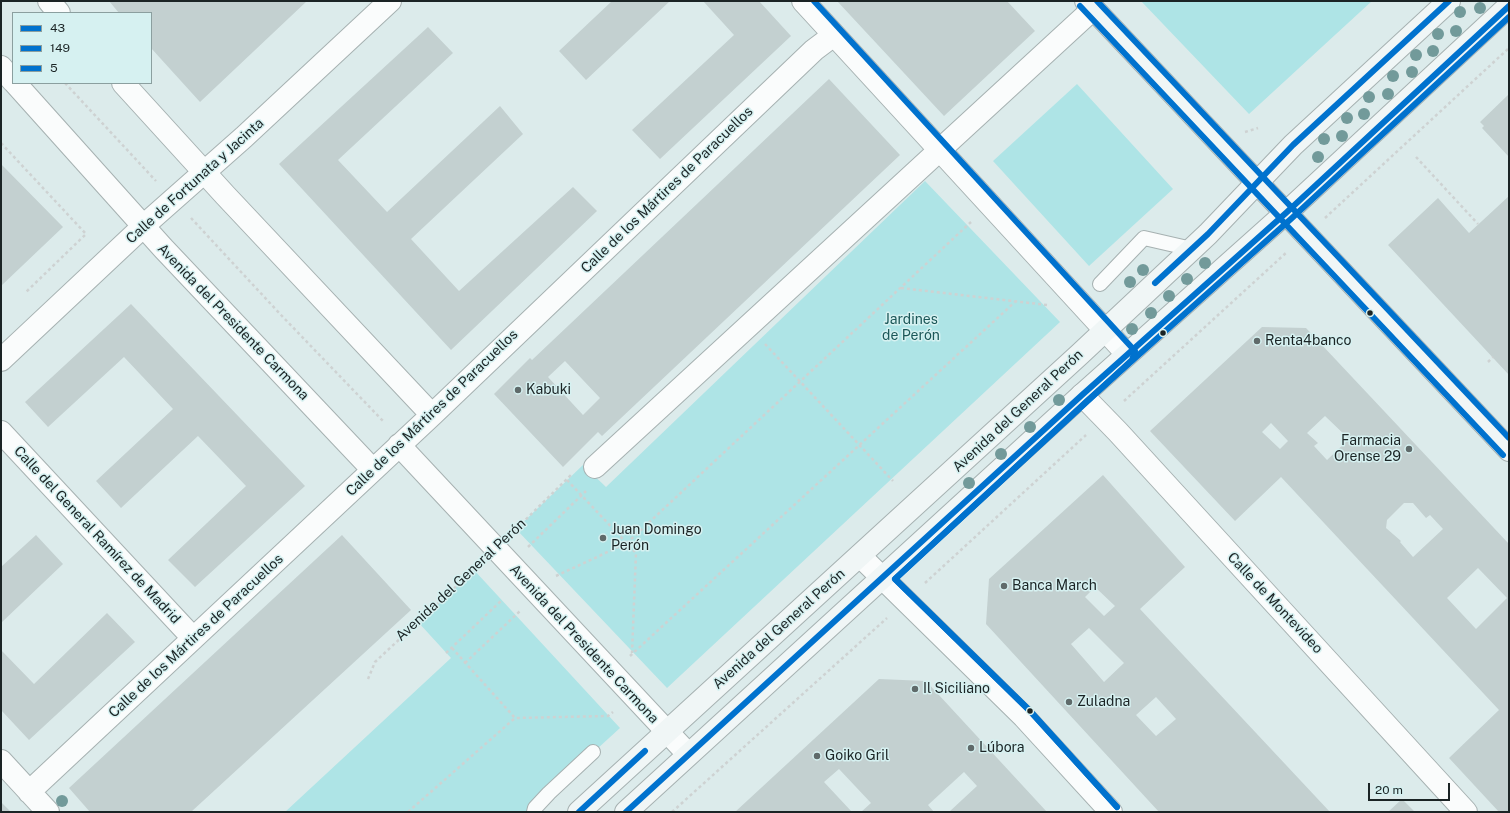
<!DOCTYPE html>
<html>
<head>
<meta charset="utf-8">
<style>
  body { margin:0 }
  #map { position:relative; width:1510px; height:813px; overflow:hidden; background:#dcebeb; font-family:"Public Sans",sans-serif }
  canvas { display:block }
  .frame { position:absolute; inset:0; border:2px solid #1b2425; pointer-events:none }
  .legend { position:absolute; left:12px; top:12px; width:140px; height:72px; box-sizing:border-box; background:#d6f1f1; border:1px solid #8b9f9f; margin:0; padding:5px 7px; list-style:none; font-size:12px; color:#1b2425 }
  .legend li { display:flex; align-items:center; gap:8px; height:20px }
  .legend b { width:20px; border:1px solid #8b9f9f }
  .scale { position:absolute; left:1368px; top:783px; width:82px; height:18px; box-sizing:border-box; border:2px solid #1b2425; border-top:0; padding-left:5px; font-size:12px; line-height:14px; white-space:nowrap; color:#1b2425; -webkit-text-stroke:3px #d6f1f1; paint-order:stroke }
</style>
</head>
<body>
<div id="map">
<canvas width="1510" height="813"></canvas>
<div class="frame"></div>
<ul class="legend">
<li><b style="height:5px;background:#0072ce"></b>43</li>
<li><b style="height:5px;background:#0072ce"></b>149</li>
<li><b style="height:5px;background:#0072ce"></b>5</li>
</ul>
<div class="scale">20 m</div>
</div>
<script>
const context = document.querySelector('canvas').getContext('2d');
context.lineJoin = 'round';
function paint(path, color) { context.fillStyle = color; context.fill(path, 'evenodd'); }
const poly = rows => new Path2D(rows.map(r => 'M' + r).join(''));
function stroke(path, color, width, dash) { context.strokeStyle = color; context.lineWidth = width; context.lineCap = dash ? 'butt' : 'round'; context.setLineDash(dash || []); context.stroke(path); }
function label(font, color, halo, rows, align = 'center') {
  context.font = font + ' "Public Sans",sans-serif'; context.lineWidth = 3; context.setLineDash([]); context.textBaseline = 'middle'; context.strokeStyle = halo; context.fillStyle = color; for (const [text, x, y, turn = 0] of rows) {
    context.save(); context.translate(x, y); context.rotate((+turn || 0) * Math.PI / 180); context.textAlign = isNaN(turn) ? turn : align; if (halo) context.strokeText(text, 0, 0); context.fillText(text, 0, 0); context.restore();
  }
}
const green = poly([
  [1141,1,1372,1,1249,114],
  [1077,84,1173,189,1089,266,993,161],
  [925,181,1060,322,667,688,516,529,583,465,606,487],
  [474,570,620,728,528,812,285,812,451,658,418,622]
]);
const building = poly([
  [109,1,307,1,200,102,151,48,151,13,119,13],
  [612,1,670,1,586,80,559,51],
  [703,1,759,1,791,36,660,159,632,130,734,35],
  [837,1,1007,1,1035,31,944,116],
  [428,27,453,53,338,160,387,212,500,106,523,134,411,239,459,291,573,187,597,211,451,350,279,164],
  [829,79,900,155,602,436,598,432,563,467,494,394,530,358,532,360],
  [565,361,600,398,583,415,548,377],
  [1508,95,1509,96,1509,157,1482,128,1484,126,1480,122],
  [1,164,63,227,1,286],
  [1509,196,1509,375,1388,245,1438,198,1469,233],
  [131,304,305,486,195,587,168,560,246,486,198,436,121,508,96,481,173,409,124,357,48,427,25,402],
  [1262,327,1306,328,1509,544,1509,812,1499,812,1449,758,1499,710,1281,477,1235,521,1150,431],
  [1325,416,1349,439,1327,460,1314,446,1318,443,1307,433],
  [1271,423,1288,441,1280,449,1262,432],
  [1404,503,1413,503,1426,518,1430,515,1443,529,1413,557,1400,542,1401,541,1386,528,1387,520],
  [1478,568,1507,598,1476,629,1447,598],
  [1103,475,1185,567,1140,609,1330,812,1159,812,986,624,989,579],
  [1095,587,1115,606,1104,616,1085,597],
  [1089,628,1124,663,1104,682,1071,644],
  [1156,697,1176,719,1156,736,1136,715],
  [36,535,63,564,1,623,1,567],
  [342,535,411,610,191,812,90,812,69,788],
  [107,613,135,642,29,740,1,710,1,650,34,684],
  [879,679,926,681,1047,812,949,812,977,786,964,772,928,805,934,812,861,812,871,803,839,769,824,782,852,812,735,812],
  [1402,799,1415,812,1388,812],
  [1,802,11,812,1,812]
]);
const path = poly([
  [65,83,156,181],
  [1245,132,1258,128],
  [1,143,86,234,25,293],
  [1416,157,1478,224],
  [191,218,281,315,383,421],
  [1325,218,1509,48],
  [901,288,1047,305],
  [765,344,893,481],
  [1488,362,1493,357],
  [1124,401,1287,252],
  [567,480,636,553,632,653],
  [513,532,571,475],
  [528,547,586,491],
  [556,576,627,543,971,222],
  [925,583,1086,435],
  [452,648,515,718,608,716,613,712],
  [446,653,502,600],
  [630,656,1016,301],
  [465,663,520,611],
  [368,679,375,662,478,566],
  [408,812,515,718],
  [672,812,887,618]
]);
const lane = poly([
  [1100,284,1144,238,1192,249],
  [534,812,535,808,549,793,593,752]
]);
const street = poly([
  [49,1,59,13],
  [803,1,1127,354],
  [1,67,13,81],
  [15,83,163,248,373,470],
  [123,83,225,195,432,415],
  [1,360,149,221,244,137,390,1],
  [1082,395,1118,432,1466,812],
  [1,432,193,638],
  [399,445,688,754],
  [595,467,1093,9],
  [860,556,1024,717,1111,812],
  [1,761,48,812],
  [29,792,432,415,814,50,834,35]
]);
const secondary = poly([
  [1086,1,1509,450],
  [579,812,1080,354,1208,234,1293,145,1449,1],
  [626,812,1082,395,1287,212,1509,6]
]);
const bus1 = poly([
  [1155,283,1208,234,1293,145,1449,1],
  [579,812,645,751],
  [626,812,1082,395,1287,212,1509,6]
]);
const bus2 = poly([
  [1080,6,1503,455],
  [1117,807,1030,711,895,579,1087,401,1292,218,1509,17]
]);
const bus3 = poly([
  [814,1,1135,351,1132,360,895,579,1030,711,1117,807],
  [1097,1,1509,438]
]);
const trees = [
  [1480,8],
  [1460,12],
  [1456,31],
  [1438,34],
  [1433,51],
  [1416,55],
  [1412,72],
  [1393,76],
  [1388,94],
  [1369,97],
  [1364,114],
  [1347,118],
  [1342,136],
  [1324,139],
  [1318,157],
  [1205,263],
  [1143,270],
  [1187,279],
  [1130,282],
  [1169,296],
  [1151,313],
  [1132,329],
  [1059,400],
  [1030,427],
  [1001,454],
  [969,483],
  [62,801]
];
const markers = [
  [1370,313,3.5,"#1b2425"],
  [1163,333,3.5,"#1b2425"],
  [1257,341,4,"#5f6a6a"],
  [518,390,4,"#5f6a6a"],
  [1409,449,4,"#5f6a6a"],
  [603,538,4,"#5f6a6a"],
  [1004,586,4,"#5f6a6a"],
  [915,689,4,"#5f6a6a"],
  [1069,702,4,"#5f6a6a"],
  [1030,711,3.5,"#1b2425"],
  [971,748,4,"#5f6a6a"],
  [817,756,4,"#5f6a6a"]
];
const streetNames = [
  ["Calle de Fortunata y Jacinta",195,181,-42],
  ["Calle de los Mártires de Paracuellos",667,190,-44],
  ["Avenida del Presidente Carmona",233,322,46],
  ["Avenida del General Perón",1018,411,-43],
  ["Calle de los Mártires de Paracuellos",432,413,-44],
  ["Calle del General Ramírez de Madrid",97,535,47],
  ["Avenida del General Perón",461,580,-43],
  ["Calle de Montevideo",1275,603,47],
  ["Avenida del General Perón",779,629,-42],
  ["Calle de los Mártires de Paracuellos",196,636,-43],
  ["Avenida del Presidente Carmona",584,644,47]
];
const parkNames = [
  ["Jardines",911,320],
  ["de Perón",911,336]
];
const poiNames = [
  ["Renta4banco",1265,341],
  ["Kabuki",526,390],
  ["Farmacia",1401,441,"right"],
  ["Orense 29",1401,457,"right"],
  ["Juan Domingo",611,530],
  ["Perón",611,546],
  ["Banca March",1012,586],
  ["Il Siciliano",923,689],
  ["Zuladna",1077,702],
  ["Lúbora",979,748],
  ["Goiko Gril",825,756]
];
paint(green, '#aee4e6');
paint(building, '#c3d0d0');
stroke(lane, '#a6b1b1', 16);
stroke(street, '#a6b1b1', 24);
stroke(secondary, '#a6b1b1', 24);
stroke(path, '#ced2d2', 2.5, [3, 3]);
stroke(lane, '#fafcfc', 14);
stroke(street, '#fafcfc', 22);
stroke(secondary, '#f0f6f6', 22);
stroke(bus1, '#0072ce', 6);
stroke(bus2, '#0072ce', 6);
stroke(bus3, '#0072ce', 6);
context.fillStyle = '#729a9a';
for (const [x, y] of trees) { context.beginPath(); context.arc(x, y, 6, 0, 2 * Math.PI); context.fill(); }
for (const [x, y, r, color] of markers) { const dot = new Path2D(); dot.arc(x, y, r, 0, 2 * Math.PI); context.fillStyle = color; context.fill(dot); stroke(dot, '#d6f1f1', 1.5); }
label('14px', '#1b2425', '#d6f1f1', streetNames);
label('14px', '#1b5758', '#d6f1f1', parkNames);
label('14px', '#1b2425', '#d6f1f1', poiNames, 'left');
</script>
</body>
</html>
